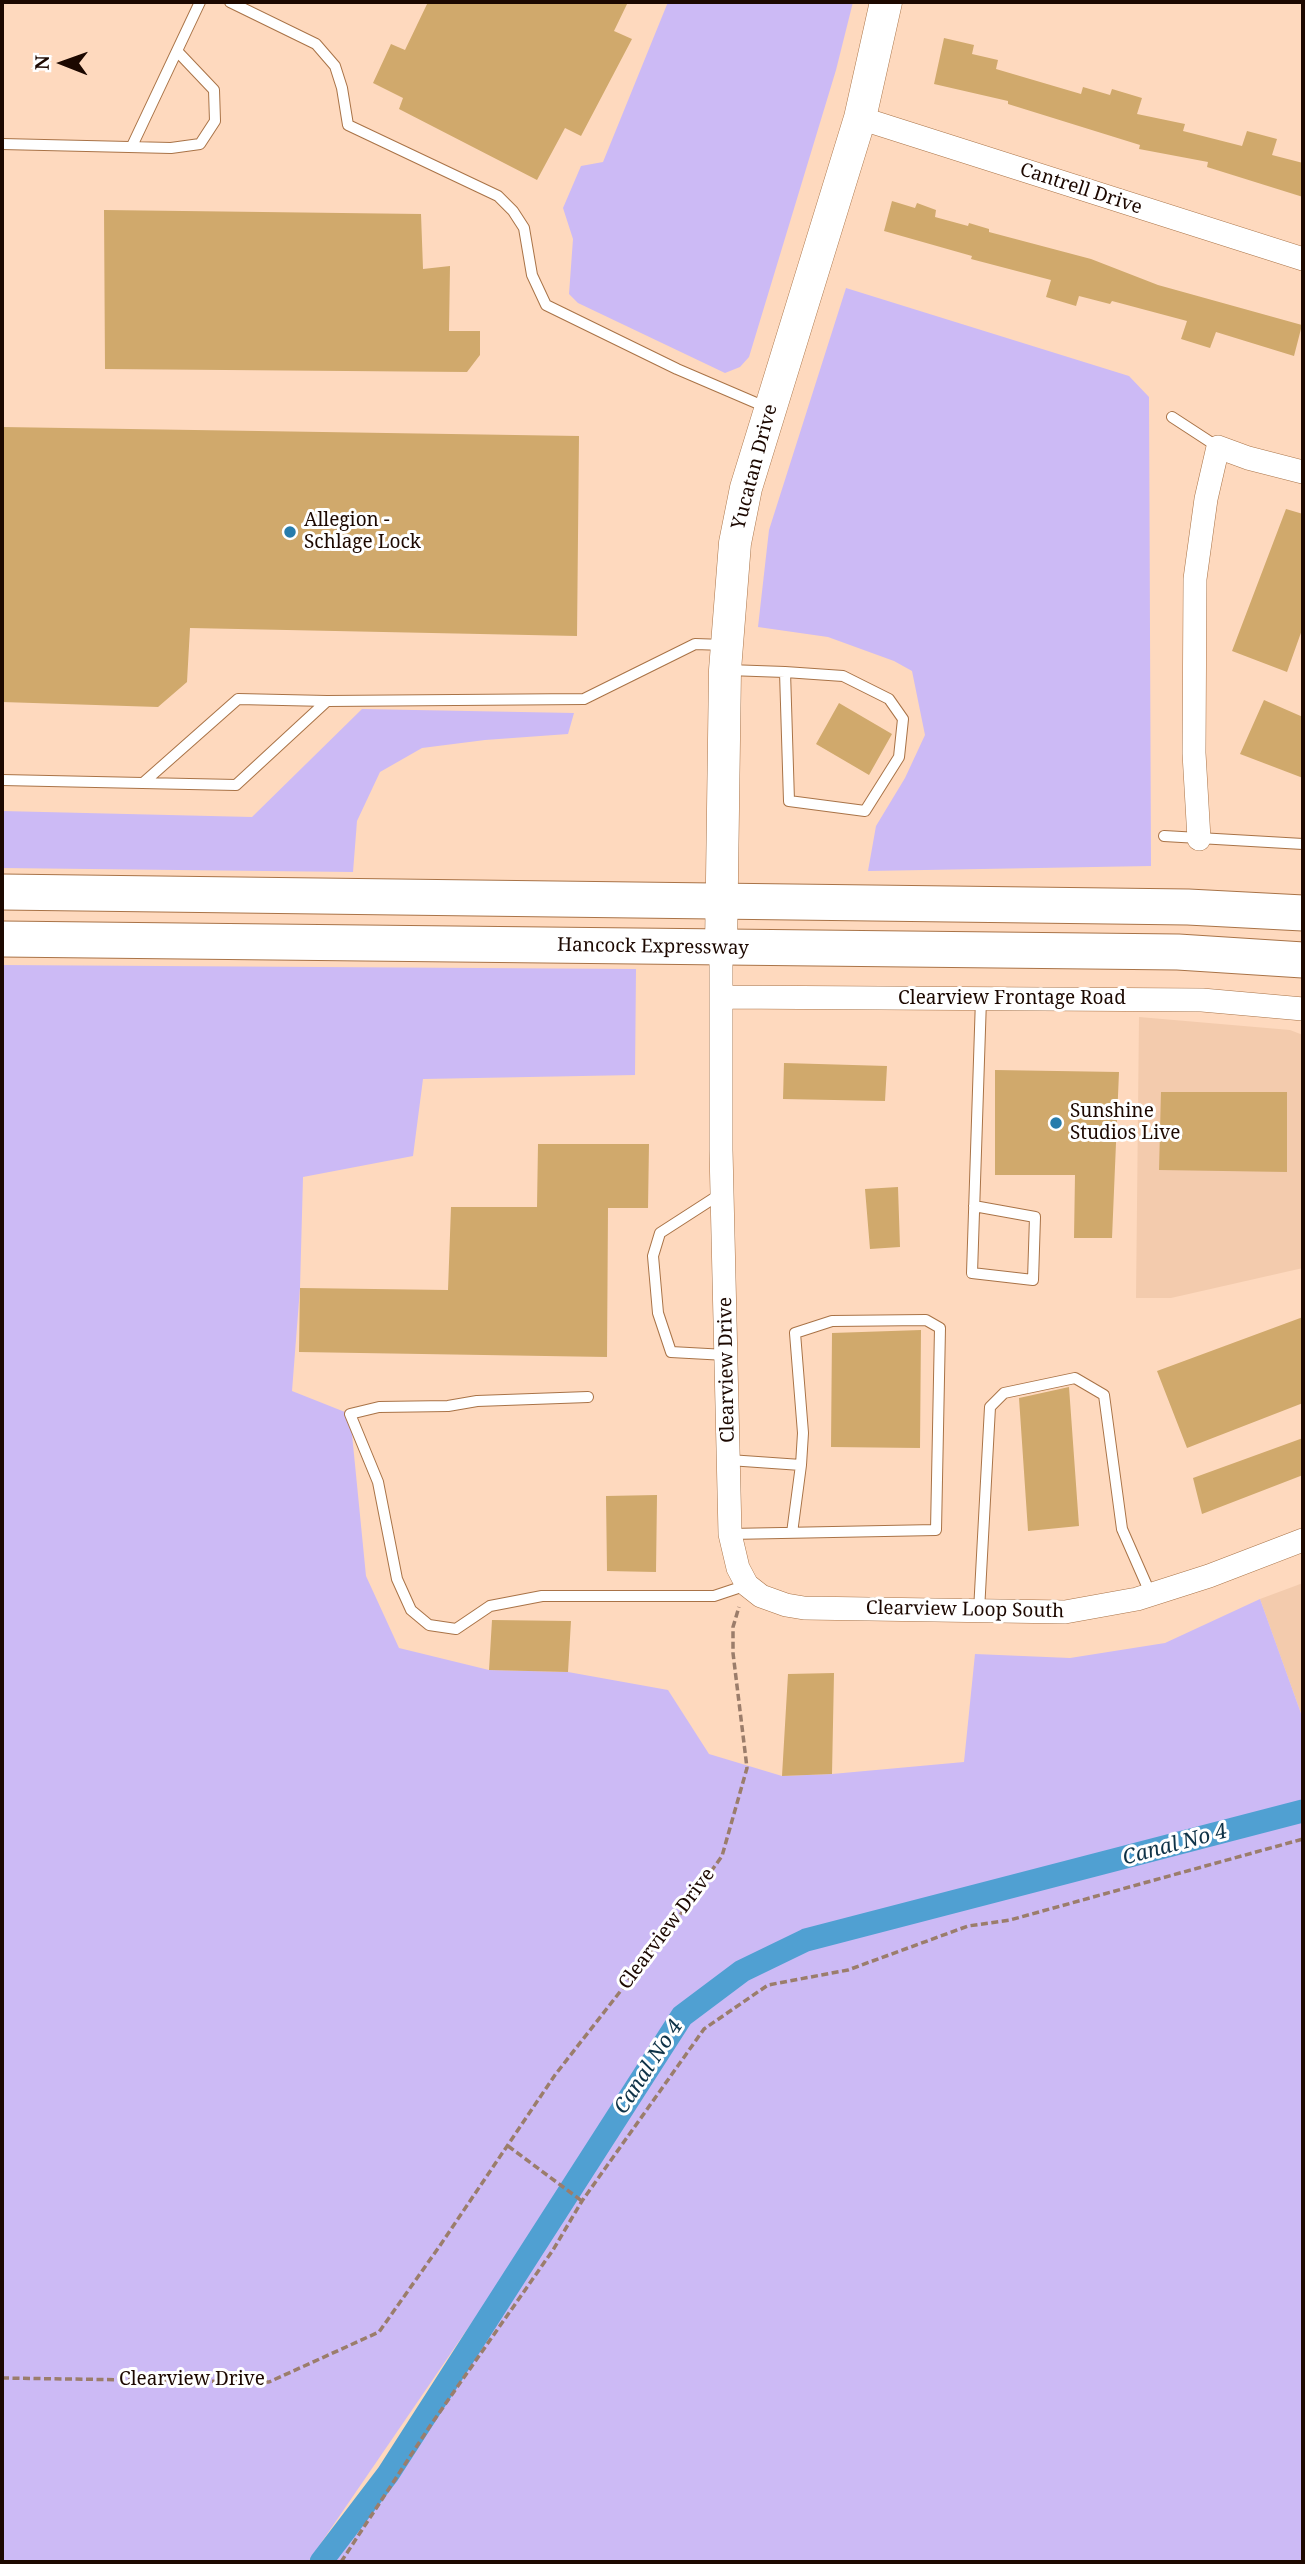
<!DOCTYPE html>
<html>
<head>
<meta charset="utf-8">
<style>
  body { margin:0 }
  #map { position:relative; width:1305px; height:2564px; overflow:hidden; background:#fed9be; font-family:"Noto Serif",serif }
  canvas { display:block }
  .frame { position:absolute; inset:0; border:4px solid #1c0800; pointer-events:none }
  .north { position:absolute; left:28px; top:28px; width:70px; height:70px; -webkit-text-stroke:5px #fff; paint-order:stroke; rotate:271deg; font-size:19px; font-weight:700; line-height:28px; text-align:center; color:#1c0800 }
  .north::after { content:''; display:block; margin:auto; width:24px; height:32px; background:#1c0800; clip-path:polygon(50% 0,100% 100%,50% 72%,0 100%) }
</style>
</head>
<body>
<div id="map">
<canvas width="1305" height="2564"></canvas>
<div class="frame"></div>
<div class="north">N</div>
</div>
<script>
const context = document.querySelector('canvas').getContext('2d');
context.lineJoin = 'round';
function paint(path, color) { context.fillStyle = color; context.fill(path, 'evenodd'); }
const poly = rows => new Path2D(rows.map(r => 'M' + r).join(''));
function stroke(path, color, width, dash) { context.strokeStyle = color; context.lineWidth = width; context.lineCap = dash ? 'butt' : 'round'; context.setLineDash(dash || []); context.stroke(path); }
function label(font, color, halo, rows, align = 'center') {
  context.font = font + ' "Noto Serif",serif'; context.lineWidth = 6; context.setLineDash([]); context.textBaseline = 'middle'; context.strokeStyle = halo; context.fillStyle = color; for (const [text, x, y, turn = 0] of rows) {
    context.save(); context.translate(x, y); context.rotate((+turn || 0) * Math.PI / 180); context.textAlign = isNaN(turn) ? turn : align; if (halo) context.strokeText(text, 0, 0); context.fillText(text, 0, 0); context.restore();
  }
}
const built = poly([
  [1139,1017,1290,1030,1303,1035,1303,1268,1171,1298,1136,1298],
  [1303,1583,1303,1719,1260,1599]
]);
const green = poly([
  [668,2,853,2,836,70,749,357,740,367,725,373,578,303,569,294,573,239,563,208,581,166,603,162],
  [846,288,1129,376,1149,397,1151,866,868,871,876,826,905,778,925,735,912,671,894,661,828,637,758,627,769,530],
  [362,709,574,713,568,734,485,740,422,748,380,772,357,821,353,872,2,868,2,811,252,817],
  [2,965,636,969,635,1075,423,1079,413,1156,303,1177,300,1288,292,1391,350,1414,366,1576,399,1648,489,1670,568,1672,668,1690,709,1754,782,1776,832,1774,964,1762,975,1654,1070,1658,1165,1643,1260,1599,1303,1719,1303,2562,325,2562,388,2474,663,2043,308,2562,2,2562]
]);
const canal = poly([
  [321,2562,388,2474,682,2016,742,1971,806,1940,1303,1811]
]);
const building = poly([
  [428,2,628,2,614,31,632,39,581,136,565,128,537,180,399,109,403,98,373,83,391,44,405,50],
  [944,38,974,45,972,54,998,60,996,69,1081,94,1083,87,1110,95,1112,89,1142,98,1137,114,1185,124,1183,131,1242,146,1247,131,1277,139,1272,155,1303,163,1303,197,1207,167,1208,162,1139,149,1140,145,1008,104,1008,101,934,84],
  [892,201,915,208,917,203,936,210,935,217,968,226,969,223,989,229,989,232,1091,259,1158,285,1302,325,1294,356,1216,332,1210,348,1181,339,1187,321,1112,301,1110,304,1079,296,1076,306,1046,297,1051,280,971,259,972,256,884,231],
  [104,210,421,214,423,269,450,266,449,331,480,331,480,355,467,372,105,369],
  [2,427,579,436,577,636,190,628,187,682,158,707,2,702],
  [1286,509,1303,514,1303,627,1287,672,1232,651],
  [1264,700,1303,717,1303,778,1240,754],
  [839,703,892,734,869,775,816,744],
  [784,1063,887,1066,885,1101,783,1099],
  [995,1070,1119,1072,1112,1238,1074,1238,1075,1175,995,1175],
  [1161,1092,1287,1092,1287,1172,1159,1170],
  [538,1144,649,1144,648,1208,608,1208,607,1357,299,1352,300,1288,448,1290,451,1207,537,1207],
  [898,1187,900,1247,870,1249,865,1189],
  [1303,1317,1303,1403,1187,1448,1157,1371],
  [921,1330,920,1448,831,1447,832,1333],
  [1069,1387,1079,1526,1028,1531,1019,1398],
  [1303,1438,1303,1475,1202,1514,1193,1478],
  [657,1495,656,1572,607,1571,606,1496],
  [492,1620,571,1621,568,1672,489,1670],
  [834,1673,832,1774,782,1776,788,1674]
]);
const path = poly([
  [508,2146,582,2201],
  [2,2378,269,2382,379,2332,439,2247,555,2075,683,1911,722,1856,747,1768,733,1653,733,1627,739,1607],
  [341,2562,430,2426,553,2250,582,2201,704,2029,768,1985,848,1970,968,1926,1010,1920,1303,1839]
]);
const lane = poly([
  [230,2,316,44,335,66,342,88,348,125,498,196,513,211,524,228,532,275,546,305,677,369,768,408],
  [2,144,171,148,200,144,215,121,214,90,177,51],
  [132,146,200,2],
  [1172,417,1218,447],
  [728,670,785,672,843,676,889,699,903,719,899,757,865,811,789,801,785,672],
  [2,780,236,785,327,701],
  [143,783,238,699,327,701,584,699,695,644,724,645],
  [1164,836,1303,844],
  [722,1193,660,1233,653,1256,658,1313,671,1352,726,1355],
  [974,1206,1035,1217,1033,1280,972,1273,981,999],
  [588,1397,477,1401,448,1406,379,1407,350,1414,378,1482,397,1579,411,1610,429,1625,456,1629,490,1606,542,1596,714,1596,747,1585],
  [729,1460,801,1465],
  [730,1534,936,1530,940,1328,926,1320,832,1321,795,1333,803,1433,801,1465,792,1533],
  [979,1611,990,1407,1004,1393,1075,1378,1104,1395,1122,1529,1151,1595]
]);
const street = poly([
  [860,118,1303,259],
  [1199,839,1194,753,1195,579,1206,499,1218,447,1248,458,1303,472],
  [721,948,721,1150,730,1534,738,1568,747,1585,761,1596,786,1605,804,1608,1065,1612,1137,1599,1209,1576,1303,1540],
  [721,997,1202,1000,1303,1009]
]);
const secondary = poly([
  [721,948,725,670,735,543,746,488,860,118,886,2]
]);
const primary = poly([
  [2,892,1188,907,1303,913],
  [2,939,1178,952,1303,960]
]);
const markers = [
  [290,532,7,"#277cac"],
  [1056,1123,7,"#277cac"]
];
const streetNames = [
  ["Cantrell Drive",1081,189,18],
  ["Yucatan Drive",755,467,-75],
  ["Hancock Expressway",653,947,1],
  ["Clearview Frontage Road",1012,999],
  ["Clearview Drive",727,1370,-91],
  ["Clearview Loop South",965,1610,1],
  ["Clearview Drive",667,1929,-53],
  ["Clearview Drive",192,2380]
];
const poiNames = [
  ["Allegion -",304,521],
  ["Schlage Lock",304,543],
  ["Sunshine",1070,1112],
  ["Studios Live",1070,1134]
];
const waterNames = [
  ["Canal No 4",1175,1845,-15],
  ["Canal No 4",649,2067,-57]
];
paint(built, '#f3cbad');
paint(green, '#ccbaf5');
stroke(canal, '#50a0d2', 23);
paint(building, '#d0a96c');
stroke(lane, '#a97347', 12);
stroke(street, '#a97347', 24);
stroke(secondary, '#a97347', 33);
stroke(primary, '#a97347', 37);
stroke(path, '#9b7d6b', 3.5, [7, 3.5]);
stroke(lane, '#fff', 10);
stroke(street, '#fff', 23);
stroke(secondary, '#fff', 32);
stroke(primary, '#fff', 35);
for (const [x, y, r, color] of markers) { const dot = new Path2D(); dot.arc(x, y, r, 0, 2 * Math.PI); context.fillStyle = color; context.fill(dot); stroke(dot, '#fff', 2.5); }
label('19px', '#1c0800', '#fff', streetNames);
label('19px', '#1c0800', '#fff', poiNames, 'left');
label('italic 21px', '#0e3247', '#fff', waterNames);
</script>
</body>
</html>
